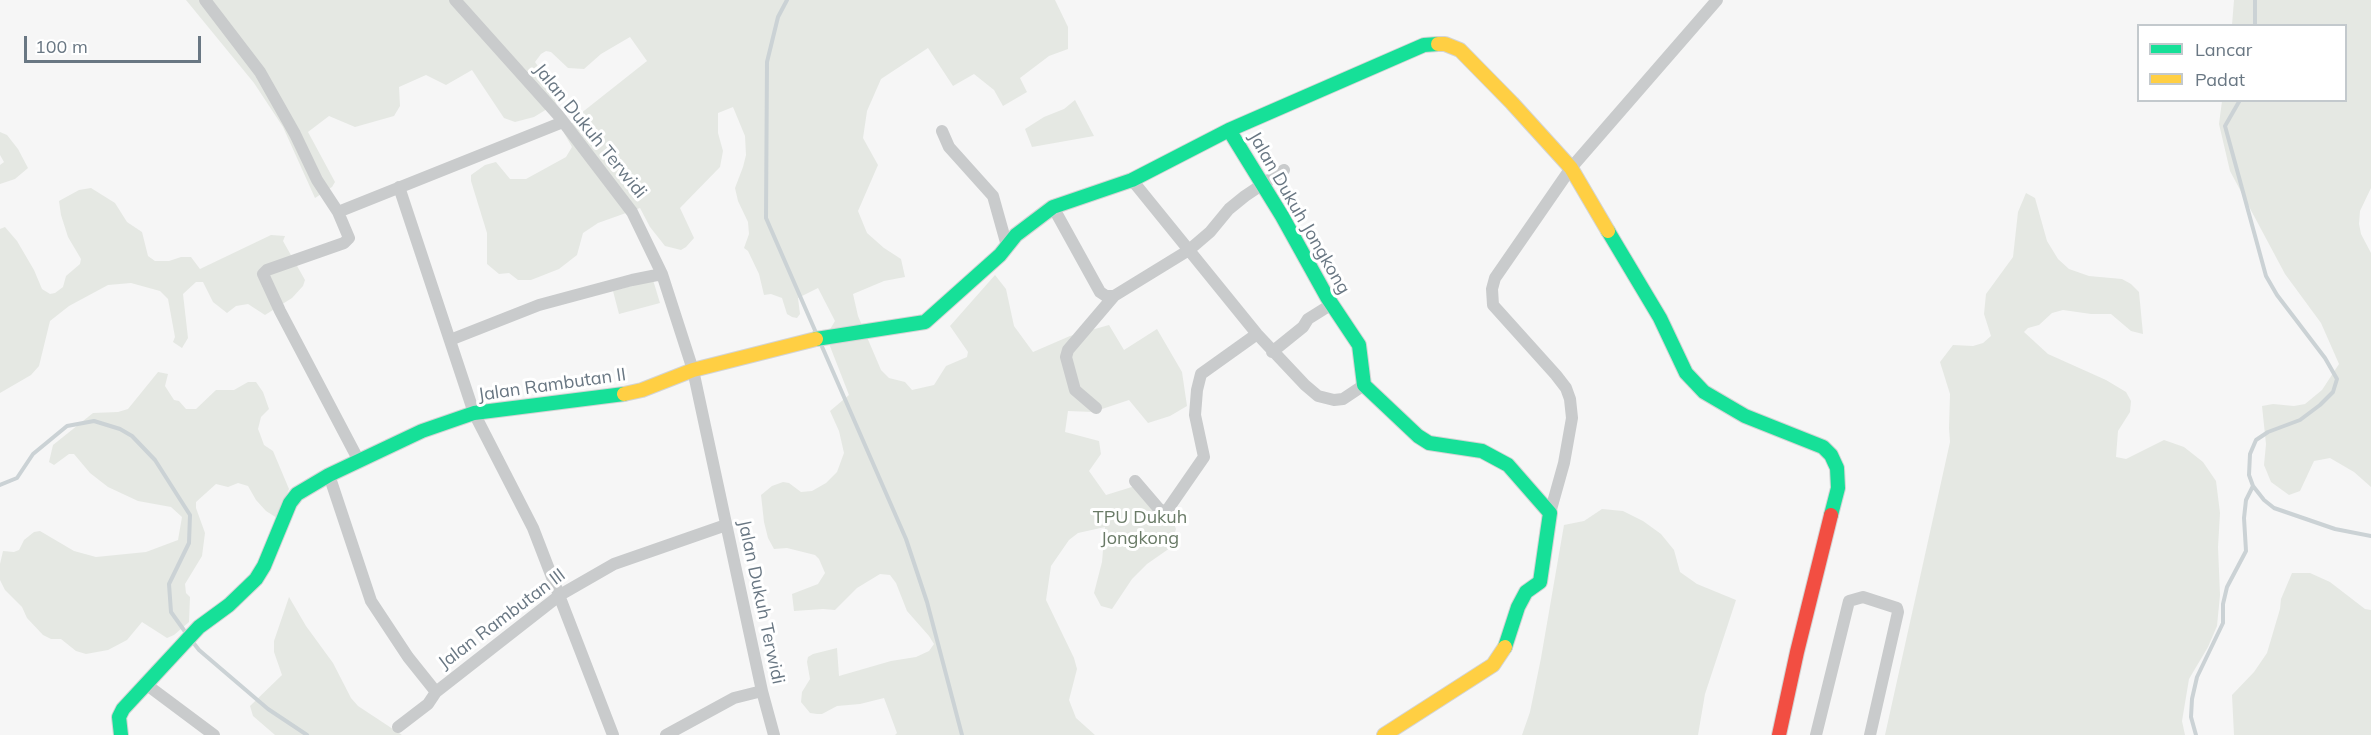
<!DOCTYPE html>
<html>
<head>
<meta charset="utf-8">
<style>
  body { margin:0 }
  #map { position:relative; width:2371px; height:735px; overflow:hidden; background:#f6f6f6; font-family:Mulish,sans-serif }
  canvas { display:block }
  .legend { position:absolute; left:2137px; top:24px; width:210px; height:78px; box-sizing:border-box; background:#fff; border:2px solid #c3c9cd; margin:0; padding:8px 10px; list-style:none; font-size:18px; color:#697783 }
  .legend li { display:flex; align-items:center; gap:12px; height:30px }
  .legend b { width:30px; border:2px solid #c3c9cd }
  .scale { position:absolute; left:24px; top:36px; width:177px; height:27px; box-sizing:border-box; border:3px solid #697783; border-top:0; padding-left:8px; font-size:18px; line-height:21px; white-space:nowrap; color:#697783; -webkit-text-stroke:4px #fff; paint-order:stroke }
</style>
</head>
<body>
<div id="map">
<canvas width="2371" height="735"></canvas>
<ul class="legend">
<li><b style="height:8px;background:#16e098"></b>Lancar</li>
<li><b style="height:8px;background:#ffcf43"></b>Padat</li>
</ul>
<div class="scale">100 m</div>
</div>
<script>
const context = document.querySelector('canvas').getContext('2d');
context.lineJoin = 'round';
function paint(path, color) { context.fillStyle = color; context.fill(path, 'evenodd'); }
const poly = rows => new Path2D(rows.map(r => 'M' + r).join(''));
function stroke(path, color, width, dash) { context.strokeStyle = color; context.lineWidth = width; context.lineCap = dash ? 'butt' : 'round'; context.setLineDash(dash || []); context.stroke(path); }
function label(font, color, halo, rows, align = 'center') {
  context.font = font + ' Mulish,sans-serif'; context.lineWidth = 6; context.setLineDash([]); context.textBaseline = 'middle'; context.strokeStyle = halo; context.fillStyle = color; for (const [text, x, y, turn = 0] of rows) {
    context.save(); context.translate(x, y); context.rotate((+turn || 0) * Math.PI / 180); context.textAlign = isNaN(turn) ? turn : align; if (halo) context.strokeText(text, 0, 0); context.fillText(text, 0, 0); context.restore();
  }
}
const green = poly([
  [186,0,1055,0,1068,27,1068,49,1049,56,1020,78,1027,92,1003,106,994,90,974,74,953,86,928,48,881,79,867,111,863,138,878,165,858,211,867,233,884,248,901,259,905,277,884,281,853,294,858,316,881,370,889,378,905,382,912,390,934,385,946,366,967,357,968,352,950,326,995,275,1006,289,1014,326,1033,352,1070,336,1109,325,1124,350,1157,329,1182,372,1187,406,1170,416,1148,423,1129,400,1093,412,1068,411,1065,432,1099,441,1101,454,1089,471,1106,495,1135,486,1169,512,1176,529,1170,548,1147,564,1132,579,1112,609,1101,606,1094,593,1102,562,1105,527,1078,533,1069,540,1051,566,1046,600,1074,658,1077,669,1069,700,1076,718,1095,735,895,735,897,733,884,698,860,704,837,706,822,714,817,714,810,713,801,702,802,692,810,679,807,662,808,657,813,654,837,648,839,676,891,661,916,657,929,651,934,644,929,636,907,611,896,583,890,575,880,574,857,588,835,610,823,609,794,611,792,594,818,584,825,573,819,559,815,555,787,548,774,549,768,538,764,522,761,495,772,486,783,482,789,483,801,492,812,491,826,483,837,472,844,453,839,431,830,411,849,395,826,336,835,321,818,288,798,298,800,314,797,318,792,317,787,314,782,298,771,294,764,295,759,274,748,251,744,248,749,234,748,222,738,201,735,188,743,167,746,155,745,136,733,107,718,113,718,133,723,151,720,167,680,208,694,238,686,247,681,250,665,246,650,227,640,208,598,223,583,233,577,255,559,269,531,280,518,280,509,273,499,274,487,264,487,233,471,181,471,175,485,165,496,162,510,179,526,179,566,157,572,147,564,133,580,114,647,61,630,37,601,54,584,69,568,68,551,52,546,51,541,54,535,62,554,89,557,103,534,117,515,122,504,118,472,70,446,85,426,75,399,87,400,106,394,116,355,127,329,116,308,132,335,182,332,187,315,198,283,127,254,83],
  [2234,0,2371,0,2371,188,2360,211,2359,224,2361,234,2371,253,2371,487,2354,472,2330,458,2314,461,2300,491,2289,495,2271,482,2264,465,2266,444,2262,406,2273,404,2294,406,2305,404,2322,390,2339,364,2321,323,2285,274,2230,171,2219,124,2222,101,2346,100,2346,26,2232,25],
  [1075,100,1094,136,1032,147,1025,129,1044,117,1064,109],
  [0,132,7,135,18,149,28,168,15,179,0,184,0,165,4,162,0,155],
  [91,188,115,203,127,222,142,232,148,256,155,261,169,261,181,257,191,257,200,269,271,235,285,236,283,241,305,280,303,286,292,298,265,315,248,304,236,306,227,313,213,302,203,282,196,282,183,294,188,338,182,348,173,342,175,337,168,299,160,291,131,283,108,285,69,306,50,321,39,366,31,375,0,393,0,229,5,227,17,241,34,270,42,289,50,294,55,293,63,287,66,276,80,264,81,259,68,237,61,215,59,201,79,190],
  [2026,193,2035,198,2047,241,2058,259,2069,269,2089,276,2122,279,2131,284,2139,292,2143,334,2131,331,2111,314,2091,314,2063,310,2052,313,2039,325,2028,328,2024,332,2048,354,2106,380,2126,392,2131,401,2130,412,2118,431,2116,457,2126,459,2164,440,2184,447,2203,462,2216,481,2220,513,2218,547,2220,595,2217,626,2208,647,2189,679,2182,721,2185,735,1885,735,1950,442,1949,428,1950,394,1940,362,1953,345,1973,346,1983,343,1991,336,1984,314,1986,294,2013,257,2018,212],
  [653,280,660,303,619,314,613,291],
  [158,372,168,374,165,386,174,400,179,401,186,409,196,409,216,390,234,390,248,382,256,382,263,392,269,409,261,417,258,429,260,434,264,445,273,451,289,489,277,518,266,511,256,500,248,486,238,483,228,487,216,484,196,502,196,508,205,533,202,556,185,584,186,593,190,597,189,622,174,635,167,638,142,622,127,640,108,650,86,654,76,651,61,639,51,639,43,635,27,618,22,607,5,590,0,580,0,564,3,551,14,552,19,550,24,540,34,532,40,531,74,551,96,557,146,552,178,540,182,517,171,507,138,501,108,487,90,473,74,454,69,454,54,465,49,462,53,445,93,413,118,412,128,409],
  [1602,509,1623,511,1643,521,1661,534,1674,550,1680,572,1697,584,1736,600,1705,694,1698,735,1522,735,1530,712,1541,658,1564,525,1584,521],
  [2292,573,2310,573,2330,582,2365,609,2371,610,2371,735,2234,735,2232,695,2254,672,2267,653,2280,609,2281,599],
  [289,597,306,626,333,663,351,698,358,706,402,735,275,735,253,716,250,706,282,675,274,652,274,641]
]);
const stream = poly([
  [787,0,778,17,767,62,766,218,817,335],
  [2255,26,2255,0],
  [2240,100,2225,126,2266,276,2277,295,2325,358,2337,379,2333,392,2320,405,2300,420,2268,432,2256,440,2250,454,2249,475,2253,486,2264,500,2274,508,2335,529,2371,536],
  [820,342,906,539,927,602,962,735],
  [0,485,17,478,33,454,67,426,94,421,120,429,132,436,155,460,190,515,189,543,169,584,171,612,186,633],
  [192,641,199,650,268,709,307,735],
  [2196,735,2191,717,2192,699,2197,677,2223,623,2223,604,2227,587,2246,551,2244,518,2246,500,2253,486]
]);
const street = poly([
  [205,0,260,72,295,134,317,180,338,212,349,238,344,243,267,270,263,274,280,311,359,461],
  [455,0,558,115,632,212,662,274,693,370,762,691,774,735],
  [942,131,949,147,993,196,1007,246],
  [1132,180,1257,334,1305,385,1318,396,1334,400,1343,399,1364,385],
  [399,187,474,413,533,528,613,735],
  [1053,207,1100,292,1106,296,1114,296],
  [338,212,563,122],
  [450,340,539,305,632,280,662,274],
  [1272,352,1303,327,1308,319,1332,304],
  [1096,408,1075,390,1066,357,1068,350,1114,296,1189,250,1210,232,1229,209,1245,196,1284,170],
  [329,475,371,601,408,657,436,692],
  [1135,481,1159,509,1163,511,1168,509,1204,457,1195,415,1197,390,1201,374,1257,334],
  [1550,513,1564,463,1572,418,1570,399,1566,388,1556,375,1493,305,1492,289,1495,278,1571,168,1717,0],
  [147,685,214,735],
  [398,727,428,704,436,692,560,595,614,564,726,525],
  [666,735,734,698,762,691],
  [1816,735,1849,601,1863,597,1897,608,1898,612,1870,735]
]);
const fast = poly([
  [1229,130,1282,216,1327,297,1359,345,1364,385,1418,436,1429,443,1482,451,1508,465,1550,513,1540,582,1526,592,1518,607,1505,647],
  [1608,231,1660,318,1686,373,1704,392,1745,416,1823,447,1831,455,1837,468,1838,488,1831,515],
  [816,339,925,322,1000,255,1016,235,1053,207,1132,180,1229,130,1424,45,1438,44],
  [121,735,119,717,123,709,199,627,229,605,256,579,264,566,290,503,297,494,329,475,422,431,474,413,624,394]
]);
const slow = poly([
  [1438,44,1445,44,1460,50,1512,103,1571,168,1608,231],
  [624,394,642,390,693,370,816,339],
  [1384,735,1493,665,1505,647]
]);
const jam = poly([
  [1779,735,1797,652,1831,515]
]);
const streetNames = [
  ["Jalan Dukuh Terwidi",590,131,51],
  ["Jalan Dukuh Jongkong",1299,213,60],
  ["Jalan Rambutan II",552,385,-8],
  ["Jalan Dukuh Terwidi",761,602,78],
  ["Jalan Rambutan III",502,619,-37]
];
const parkNames = [
  ["TPU Dukuh",1140,518],
  ["Jongkong",1140,539]
];
paint(green, '#e5e8e3');
stroke(stream, '#cbd2d5', 4);
stroke(fast, '#d3d4d4', 16);
stroke(slow, '#d3d4d4', 16);
stroke(jam, '#d3d4d4', 16);
stroke(street, '#c9cbcc', 12);
stroke(fast, '#16e098', 14);
stroke(slow, '#ffcf43', 14);
stroke(jam, '#f24e42', 14);
label('18px', '#697783', '#fff', streetNames);
label('18px', '#6a7b67', '#fff', parkNames);
</script>
</body>
</html>
